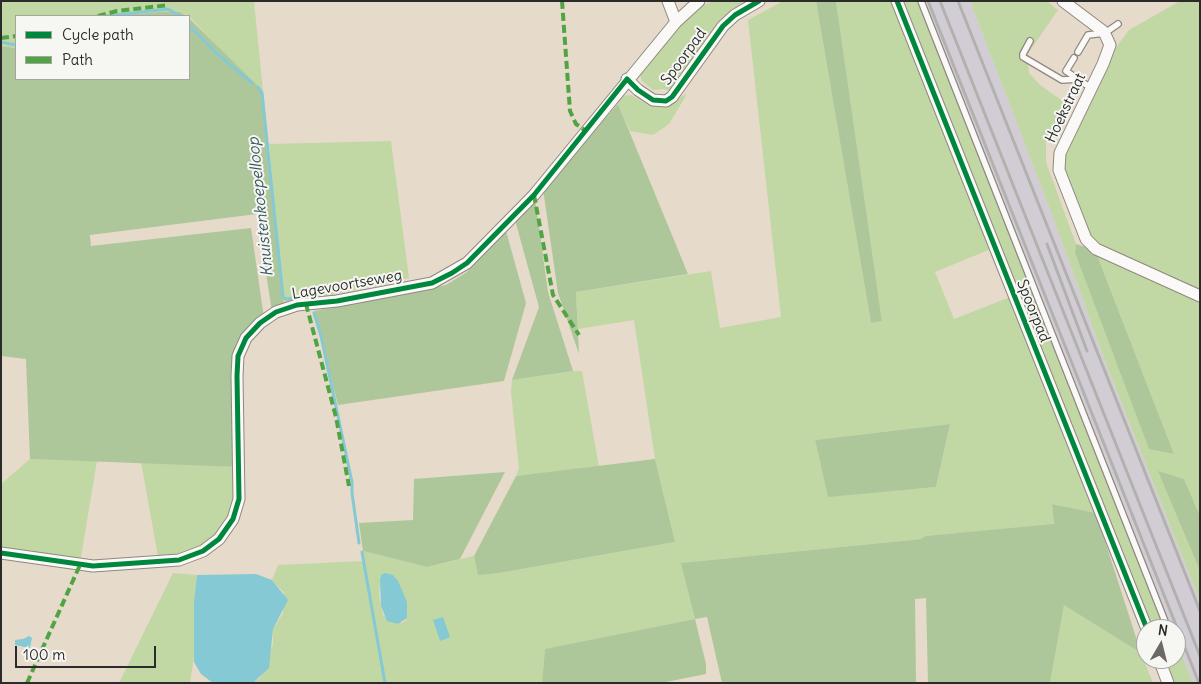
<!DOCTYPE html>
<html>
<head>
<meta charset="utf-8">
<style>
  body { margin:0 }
  #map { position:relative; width:1201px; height:684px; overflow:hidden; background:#e6daca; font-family:Delius,sans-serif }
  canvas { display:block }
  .frame { position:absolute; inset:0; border:2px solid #2b2b2b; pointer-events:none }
  .legend { position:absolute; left:15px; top:15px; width:175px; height:65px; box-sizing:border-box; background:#f6f6f2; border:1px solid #a5a5a2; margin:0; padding:6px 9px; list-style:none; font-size:15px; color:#2b2b2b }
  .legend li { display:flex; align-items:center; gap:10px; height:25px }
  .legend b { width:25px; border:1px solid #a5a5a2 }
  .north { position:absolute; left:1136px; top:619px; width:50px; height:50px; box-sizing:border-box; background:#f6f6f2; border:1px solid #a5a5a2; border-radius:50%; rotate:8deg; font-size:14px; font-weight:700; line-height:20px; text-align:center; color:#2b2b2b }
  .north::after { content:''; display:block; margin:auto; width:18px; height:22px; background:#6c6863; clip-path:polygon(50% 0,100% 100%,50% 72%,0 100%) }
  .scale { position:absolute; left:15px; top:646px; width:141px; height:22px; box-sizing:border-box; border:2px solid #2b2b2b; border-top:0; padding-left:6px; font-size:15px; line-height:18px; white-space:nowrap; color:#2b2b2b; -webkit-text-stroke:4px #f6f6f2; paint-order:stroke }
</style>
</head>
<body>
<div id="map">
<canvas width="1201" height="684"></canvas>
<div class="frame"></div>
<ul class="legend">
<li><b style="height:6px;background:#00873e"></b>Cycle path</li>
<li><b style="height:6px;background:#51a443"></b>Path</li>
</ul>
<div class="north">N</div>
<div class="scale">100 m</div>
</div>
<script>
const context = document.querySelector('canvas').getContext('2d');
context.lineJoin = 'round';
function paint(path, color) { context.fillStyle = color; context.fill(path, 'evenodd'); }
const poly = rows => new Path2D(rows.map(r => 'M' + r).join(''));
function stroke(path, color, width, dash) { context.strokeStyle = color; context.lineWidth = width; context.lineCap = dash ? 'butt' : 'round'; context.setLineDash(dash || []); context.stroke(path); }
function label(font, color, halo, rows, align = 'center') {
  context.font = font + ' Delius,sans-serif'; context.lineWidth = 4; context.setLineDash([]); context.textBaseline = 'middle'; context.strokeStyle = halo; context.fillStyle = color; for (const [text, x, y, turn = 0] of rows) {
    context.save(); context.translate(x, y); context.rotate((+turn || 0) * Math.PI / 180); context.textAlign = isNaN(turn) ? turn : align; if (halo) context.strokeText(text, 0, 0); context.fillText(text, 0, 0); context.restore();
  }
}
const industrial = poly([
  [922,1,970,1,1054,220,1107,366,1200,601,1200,683,1193,683,1176,641,1176,629,1171,629]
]);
const green = poly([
  [1,1,254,1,263,91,235,65,189,16,180,12,146,12,111,16,16,16,16,48,1,46],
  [714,1,752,1,671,92,664,89,653,90,642,81,639,72,673,28,701,6],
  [783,1,816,1,871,323,882,321,836,1,893,1,991,249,935,272,954,319,1010,297,1096,513,1052,504,1054,525,925,536,921,539,682,563,695,619,545,650,542,683,253,683,260,678,273,644,273,629,283,613,284,593,272,580,278,565,363,561,363,551,427,567,474,556,478,574,499,573,675,542,655,459,634,320,578,329,576,292,711,271,720,328,781,317,748,20],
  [950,424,936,487,828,496,815,440],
  [381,575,407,618,404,622,398,624,383,615,379,595],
  [901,1,918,1,1166,629,1150,629],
  [970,1,1047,1,1058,10,1027,55,1029,73,1040,85,1067,104,1046,143,1046,162,1076,244,1075,253,1150,449,1174,454,1095,250,1200,297,1200,516,1184,479,1159,472,1200,571,1200,601,1107,366,1054,220],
  [1180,1,1200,1,1200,292,1094,243,1062,162,1114,50,1129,30],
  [687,94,669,124,653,135,630,131,618,104,622,96,631,95,650,106,659,106],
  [391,141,409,278,284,305,269,144],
  [573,371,582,371,599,467,516,476,519,468,511,392,512,380],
  [30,459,97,461,80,563,1,550,1,484],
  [141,462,239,467,239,488,225,526,203,547,159,562],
  [173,573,197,575,194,601,194,656,190,683,119,683],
  [1064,604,1141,653,1153,683,1050,683],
  [1176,641,1193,683,1172,683,1162,659,1176,659]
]);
const forest = poly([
  [816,1,836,1,882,321,871,323],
  [158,12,180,12,187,16,111,16],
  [189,18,263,91,284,305,272,312,257,214,90,235,91,246,251,228,264,318,241,344,239,467,30,459,26,359,1,356,1,46,16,48,16,79,189,79],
  [618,104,688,274,576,292,579,354,558,293,543,189],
  [535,199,548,292,573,371,512,380,539,307,515,220],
  [506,231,526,303,504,381,338,405,314,311,446,285,467,272],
  [1076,244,1095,250,1174,454,1149,449,1075,253],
  [950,424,936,487,828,497,815,440],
  [655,459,675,542,499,573,478,575,474,556,516,476],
  [1158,471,1184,479,1200,516,1200,571],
  [505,472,460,559,427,567,363,551,359,523,413,520,414,479],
  [1052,504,1096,513,1141,653,1064,605,1050,683,928,683,926,598,915,599,916,683,722,683,707,617,695,619,706,664,706,674,661,683,542,683,545,649,695,619,681,563,921,539,925,536,1054,524]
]);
const water = poly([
  [385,573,393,575,398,581,407,602,407,618,398,624,387,621,381,606,380,580,381,575],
  [256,574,272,580,288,600,273,629,269,668,253,683,213,683,201,674,194,662,194,601,197,575],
  [443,617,450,637,440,641,433,620],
  [29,636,32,638,30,648,15,645,15,640,23,639]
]);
const stream = poly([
  [106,16,168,9,180,16],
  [189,25,215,52,252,83],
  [1,42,16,45],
  [258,87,262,93,283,297,286,299,311,296],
  [314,313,321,336,352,482,352,493,359,543],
  [362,552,385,683]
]);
const service = poly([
  [921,1,1168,629],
  [1030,41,1023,54,1023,57,1062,80,1078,79],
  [1078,52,1088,35,1105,33,1118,24],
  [1074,58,1066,71,1091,88]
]);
const minor = poly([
  [668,1,676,22],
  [897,1,1147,629],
  [1063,1,1104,32,1110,45,1103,64,1060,153,1059,170,1086,239,1096,249,1200,296],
  [627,79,638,90,653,100,666,101,672,97,723,26,735,15,759,1],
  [1,553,93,566,179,560,203,551,219,539,233,519,239,499,237,376,238,356,246,338,260,323,276,312,297,305,337,301,432,283,467,263,534,195,676,22,699,1],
  [1159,659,1168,683]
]);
const rail = poly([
  [928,1,1199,683],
  [940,1,1200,656],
  [958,1,1200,611],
  [1047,244,1087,351]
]);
const quiet = poly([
  [562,1,570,111,576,124,586,131],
  [98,16,117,11,169,5],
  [1,38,16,36],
  [534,195,553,295,579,335],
  [306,304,336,417,349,486],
  [27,683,80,565]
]);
const cycleway = poly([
  [897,1,1147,629],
  [1,553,93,566,179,560,203,551,219,539,233,519,239,499,237,376,238,356,246,338,260,323,276,312,297,305,337,301,432,283,452,273,467,263,534,195,627,79,638,90,653,100,666,101,672,97,723,26,735,15,759,1]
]);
const streetNames = [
  ["Spoorpad",684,57,-54],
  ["Hoekstraat",1066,108,-65],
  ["Lagevoortseweg",347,285,-10],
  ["Spoorpad",1033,311,68]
];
const waterNames = [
  ["Knuistenkoepelloop",261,207,-96]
];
paint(industrial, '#d2cdd4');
paint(green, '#c1d8a5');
paint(forest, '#aec79a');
paint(water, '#85c9d4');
stroke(stream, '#85c9d4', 3);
stroke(service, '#8e8880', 8);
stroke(minor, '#8e8880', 13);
stroke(service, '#fbf9f7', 5.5);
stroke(minor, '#fbf9f7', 11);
stroke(rail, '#b3b1af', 3);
stroke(quiet, '#51a443', 4, [8, 4]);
stroke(cycleway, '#00873e', 5);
label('15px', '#2b2b2b', '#f6f6f2', streetNames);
label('italic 16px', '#3a585f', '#f6f6f2', waterNames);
</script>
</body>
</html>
